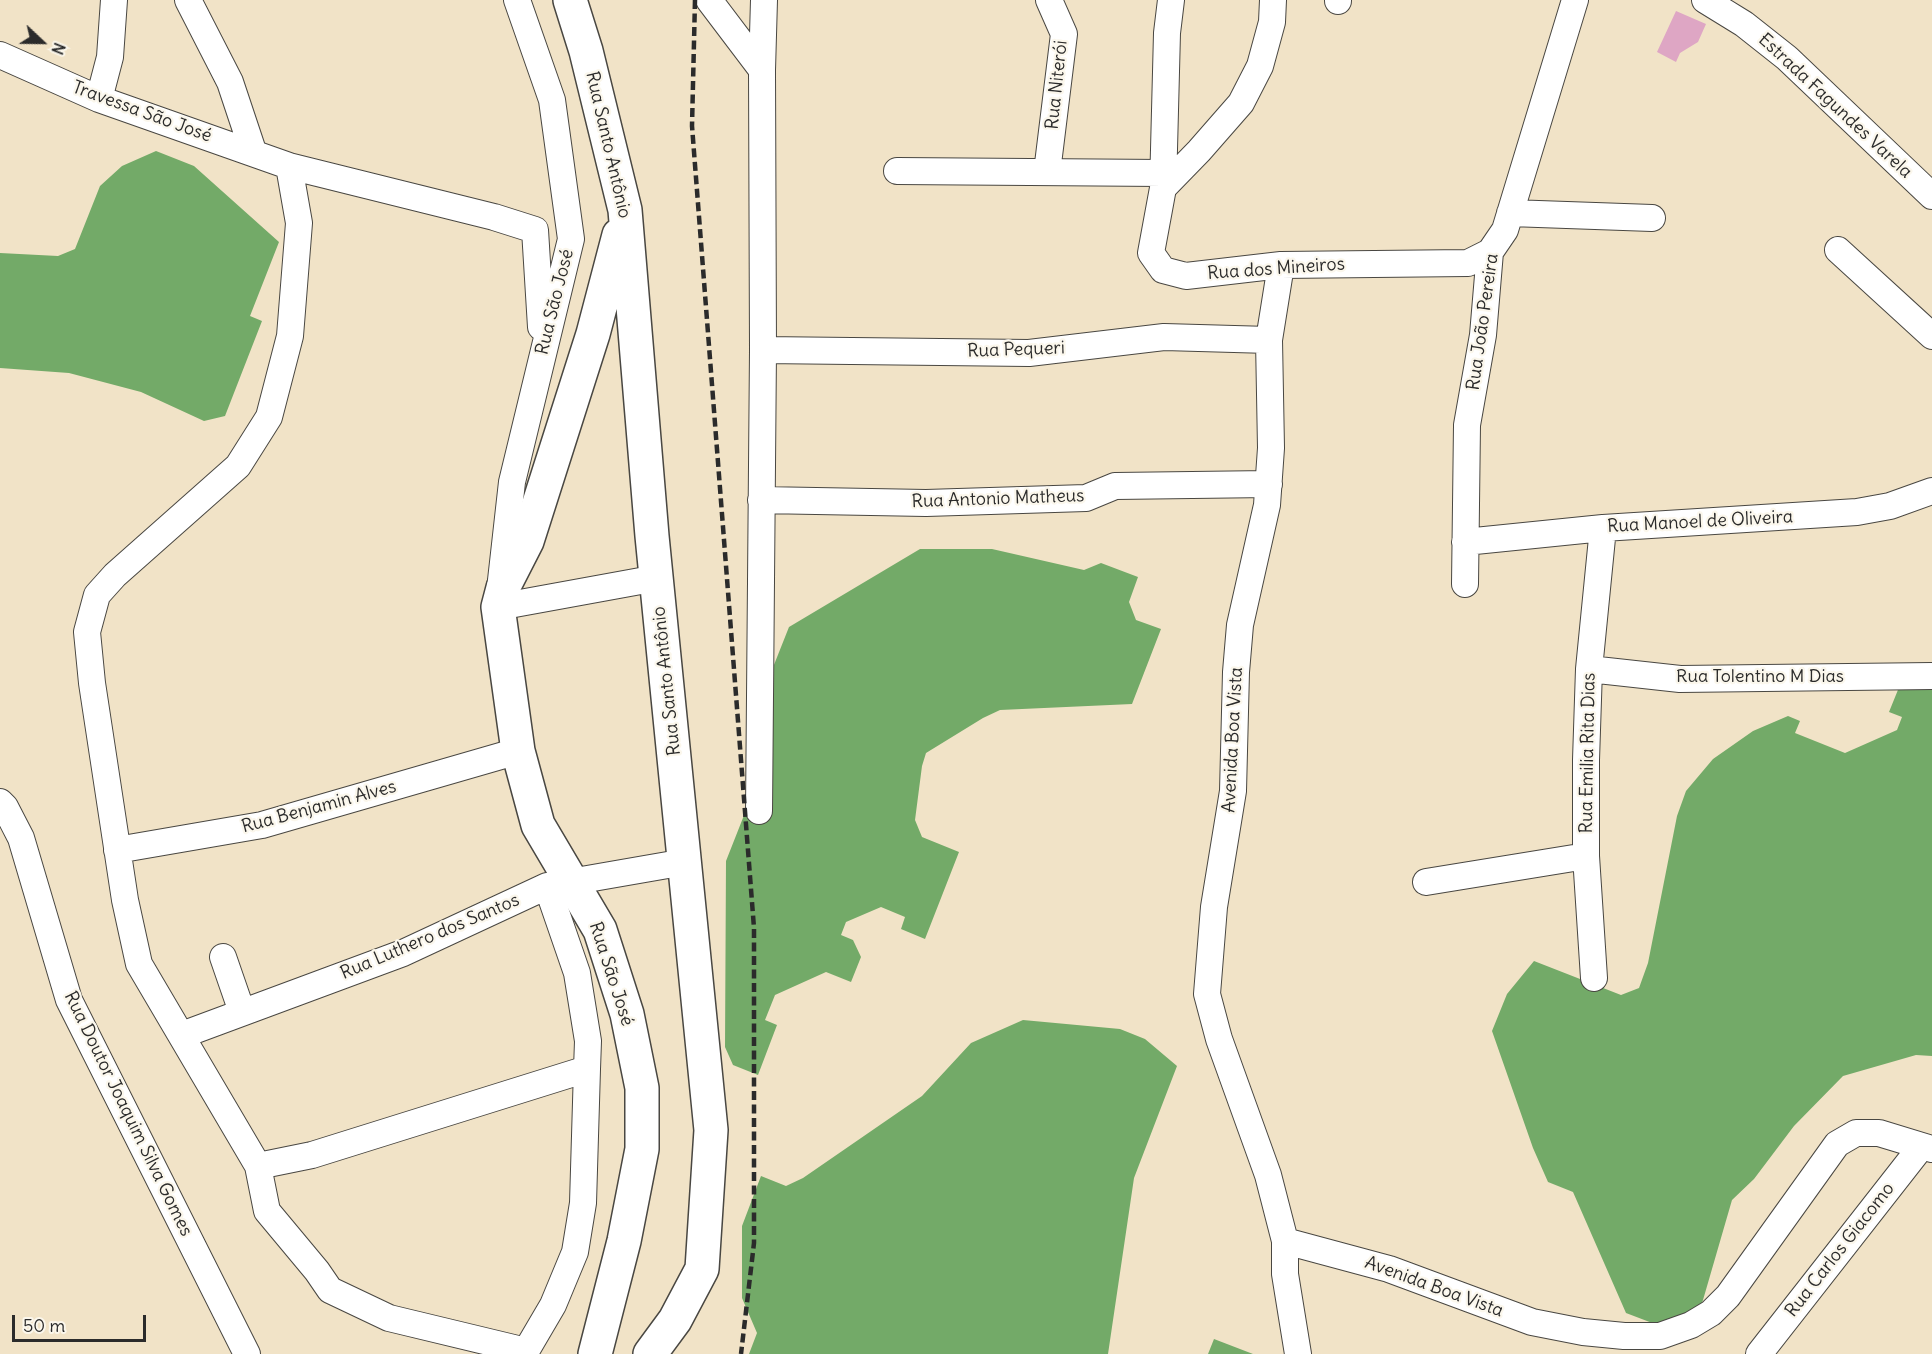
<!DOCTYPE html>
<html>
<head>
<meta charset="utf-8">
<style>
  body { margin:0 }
  #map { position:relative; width:1932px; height:1354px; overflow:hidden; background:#f1e3c7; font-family:Delius,sans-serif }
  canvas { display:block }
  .north { position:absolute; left:12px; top:12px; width:60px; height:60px; -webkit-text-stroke:4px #fbf7ec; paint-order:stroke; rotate:112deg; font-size:16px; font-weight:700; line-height:24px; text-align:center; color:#2b2b2b }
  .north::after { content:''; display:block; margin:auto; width:21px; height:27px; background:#2b2b2b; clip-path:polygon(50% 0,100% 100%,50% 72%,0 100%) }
  .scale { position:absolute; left:12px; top:1315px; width:134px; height:27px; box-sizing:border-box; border:3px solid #2b2b2b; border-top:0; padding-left:8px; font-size:18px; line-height:21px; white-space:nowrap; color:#2b2b2b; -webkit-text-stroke:4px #fbf7ec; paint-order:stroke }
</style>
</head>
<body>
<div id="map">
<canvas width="1932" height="1354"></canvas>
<div class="north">N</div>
<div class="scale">50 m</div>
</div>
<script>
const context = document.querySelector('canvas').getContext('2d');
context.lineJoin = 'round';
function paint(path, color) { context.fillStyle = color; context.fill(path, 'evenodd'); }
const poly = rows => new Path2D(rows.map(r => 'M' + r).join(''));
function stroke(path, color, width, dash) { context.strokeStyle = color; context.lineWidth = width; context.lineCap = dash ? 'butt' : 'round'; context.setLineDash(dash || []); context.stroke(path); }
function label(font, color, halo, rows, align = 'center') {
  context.font = font + ' Delius,sans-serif'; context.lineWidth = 4.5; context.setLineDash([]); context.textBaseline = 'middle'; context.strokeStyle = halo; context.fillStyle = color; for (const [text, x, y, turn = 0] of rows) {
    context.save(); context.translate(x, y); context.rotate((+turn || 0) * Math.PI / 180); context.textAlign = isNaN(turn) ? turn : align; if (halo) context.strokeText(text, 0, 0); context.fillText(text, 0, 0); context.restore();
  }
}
const forest = poly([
  [156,151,194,166,279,242,250,316,262,321,225,416,204,421,141,392,69,373,0,368,0,253,58,256,75,249,100,186,122,166],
  [920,549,992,549,1084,570,1101,563,1138,577,1129,602,1136,620,1161,629,1132,704,1000,710,983,718,926,753,922,766,915,820,922,837,959,852,925,939,901,929,905,917,881,907,846,922,841,935,853,940,861,957,851,982,826,972,775,995,765,1020,777,1025,758,1075,733,1065,725,1047,726,861,765,762,764,690,789,627],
  [1904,675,1932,678,1932,1056,1916,1055,1843,1076,1794,1126,1754,1179,1732,1200,1703,1300,1689,1337,1626,1313,1573,1192,1548,1182,1533,1148,1492,1031,1507,994,1534,961,1621,995,1639,988,1648,963,1677,816,1686,791,1713,759,1753,731,1788,716,1800,721,1795,733,1845,753,1897,730,1902,717,1889,712],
  [1023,1020,1120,1029,1145,1039,1177,1066,1134,1178,1108,1354,749,1354,757,1333,742,1298,742,1226,761,1176,786,1186,803,1178,922,1096,971,1043],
  [1214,1339,1253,1354,1208,1354]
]);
const building = poly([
  [1676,11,1706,24,1698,42,1680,53,1676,62,1657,52]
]);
const minor = poly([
  [188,0,230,82,253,151],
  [517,0,552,100,571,239,512,482,498,607,657,578],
  [709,0,762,70],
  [1171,0,1167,33,1163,188,1151,253,1163,270,1186,276,1281,265,1468,263,1490,252],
  [1338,0,1338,1],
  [1705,0,1744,24,1787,58,1932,196],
  [0,55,99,99,289,166,299,223,290,336,269,417,238,466,115,575,97,595,87,632,92,683,125,900,139,964,258,1166,267,1211,317,1271,330,1290,389,1318,526,1351,526,1354],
  [99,99,110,57,114,0],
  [289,166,494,217,535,230,541,327],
  [897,171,1163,173],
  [1047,172,1064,34,1049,0],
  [1163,188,1199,151,1241,103,1260,66,1272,22,1273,0],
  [1510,213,1652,218],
  [1838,250,1932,336],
  [1281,265,1269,340,1271,448,1267,505,1240,625,1236,672,1233,791,1214,907,1207,994,1219,1039,1268,1175,1285,1241,1285,1274,1298,1354],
  [763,350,1029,353,1164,337,1269,340],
  [761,500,926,503,1086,498,1115,486,1269,484],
  [1465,542,1603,528,1857,512,1890,506,1932,491],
  [1465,584,1467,425,1483,335,1490,252,1505,230,1575,0],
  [1589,669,1680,679,1932,676],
  [0,802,5,807,21,838,69,1000,247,1354],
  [759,811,763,350,762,70,764,0],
  [117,850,262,825,518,751],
  [1426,882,1586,856],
  [223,957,242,1012],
  [1594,978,1586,856,1586,760,1589,669,1603,528],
  [182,1035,403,953,547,886,685,862],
  [258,1166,312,1155,587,1069,588,1041,577,973,547,886],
  [1285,1241,1389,1269,1532,1322,1583,1332,1624,1336,1660,1336,1691,1325,1711,1313,1728,1296,1837,1144,1856,1133,1879,1133,1932,1149],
  [526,1351,553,1305,575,1252,583,1203,587,1069],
  [1759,1354,1921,1147]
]);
const major = poly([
  [570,0,586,51,625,210,652,536,711,1130,702,1269,675,1320,650,1354],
  [595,1354,624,1241,642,1149,642,1088,627,1014,600,930,538,825,518,751,498,607,503,588,527,541,593,334,619,235]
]);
const rail = poly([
  [695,0,692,126,754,928,754,1243,741,1354]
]);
const streetNames = [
  ["Rua Niterói",1057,85,-84],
  ["Estrada Fagundes Varela",1835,106,43],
  ["Travessa São José",142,112,20],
  ["Rua Santo Antônio",608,145,77],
  ["Rua dos Mineiros",1276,269,-4],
  ["Rua São José",555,302,-76],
  ["Rua João Pereira",1483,322,-82],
  ["Rua Pequeri",1016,350,-2],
  ["Rua Antonio Matheus",998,499,-2],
  ["Rua Manoel de Oliveira",1700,522,-3],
  ["Rua Tolentino M Dias",1760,677],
  ["Rua Santo Antônio",667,681,-96],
  ["Avenida Boa Vista",1233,740,-87],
  ["Rua Emilia Rita Dias",1588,753,-89],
  ["Rua Benjamin Alves",319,807,-15],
  ["Rua Luthero dos Santos",430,937,-23],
  ["Rua São José",611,974,72],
  ["Rua Doutor Joaquim Silva Gomes",128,1114,64],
  ["Rua Carlos Giacomo",1840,1250,-52],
  ["Avenida Boa Vista",1434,1287,20]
];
paint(forest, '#73aa68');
paint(building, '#dea6c4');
stroke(minor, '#494742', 28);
stroke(major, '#494742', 36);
stroke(minor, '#fff', 26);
stroke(major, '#fff', 33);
stroke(rail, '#2b2b2b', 4.5, [9, 4.5]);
label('18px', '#2b2b2b', '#fbf7ec', streetNames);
</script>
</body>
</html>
